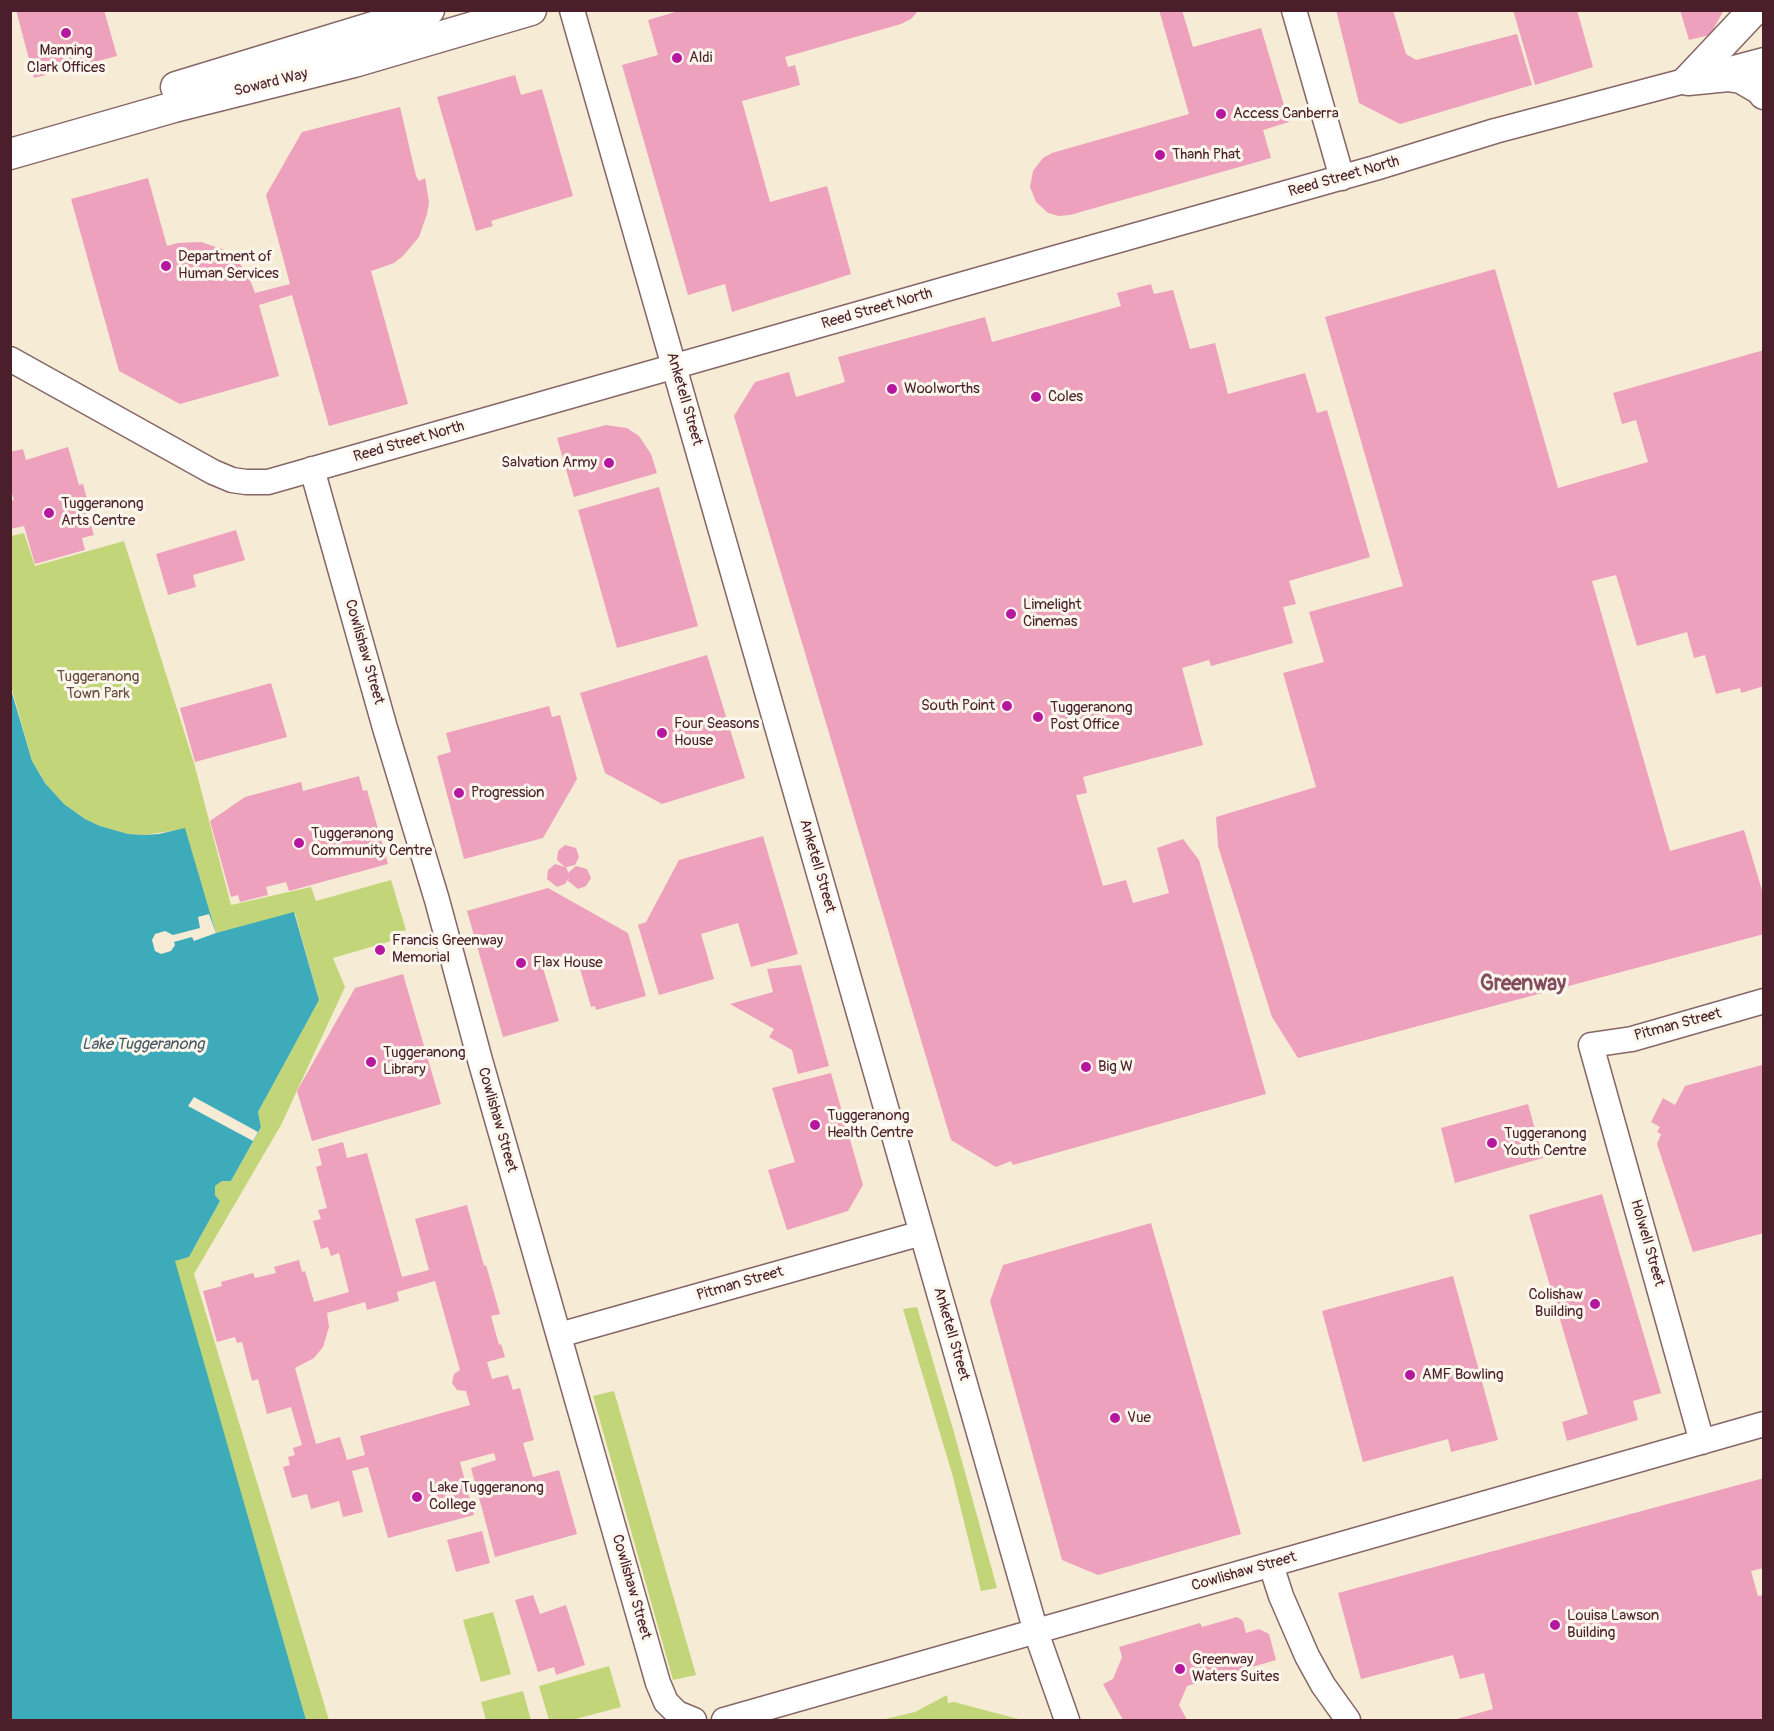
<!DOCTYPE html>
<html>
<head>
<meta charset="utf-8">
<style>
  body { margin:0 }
  #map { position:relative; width:1774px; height:1731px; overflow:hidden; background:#f6ebd5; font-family:Pangolin,sans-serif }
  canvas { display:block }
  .frame { position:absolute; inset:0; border:12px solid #4a1f2b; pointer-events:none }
</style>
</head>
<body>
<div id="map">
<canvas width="1774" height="1731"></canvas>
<div class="frame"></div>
</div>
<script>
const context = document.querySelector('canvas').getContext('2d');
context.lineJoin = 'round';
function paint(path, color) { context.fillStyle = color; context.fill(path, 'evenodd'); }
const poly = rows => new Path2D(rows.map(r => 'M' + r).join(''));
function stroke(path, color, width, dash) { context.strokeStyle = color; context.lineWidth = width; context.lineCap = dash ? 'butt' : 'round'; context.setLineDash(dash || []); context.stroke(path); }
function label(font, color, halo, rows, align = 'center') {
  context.font = font + ' Pangolin,sans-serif'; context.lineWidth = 6; context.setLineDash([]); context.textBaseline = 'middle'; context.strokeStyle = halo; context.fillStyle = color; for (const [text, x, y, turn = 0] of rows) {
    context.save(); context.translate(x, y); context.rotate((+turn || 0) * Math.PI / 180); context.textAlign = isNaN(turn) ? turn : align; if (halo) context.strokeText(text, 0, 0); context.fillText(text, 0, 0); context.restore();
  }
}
const green = poly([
  [24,533,35,566,124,541,194,763,231,905,311,887,316,901,391,880,406,930,389,935,391,941,333,958,345,987,281,1125,194,1274,329,1720,306,1720,174,1261,189,1257,220,1201,215,1195,215,1186,222,1181,231,1181,261,1127,258,1112,319,1000,295,913,216,933,185,829,144,835,128,834,100,826,85,819,64,804,45,783,32,761,11,686,11,536],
  [917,1307,953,1429,997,1588,981,1591,953,1477,903,1309],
  [614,1391,696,1675,673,1680,593,1396],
  [493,1612,511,1674,481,1682,463,1620],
  [609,1666,621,1707,572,1720,549,1720,539,1686],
  [523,1691,531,1720,486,1720,481,1702],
  [947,1695,948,1703,954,1702,1022,1720,881,1720,915,1712]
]);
const water = poly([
  [10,686,32,761,45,783,64,804,85,819,100,826,128,834,144,835,159,834,185,828,216,933,294,912,319,1000,258,1112,261,1127,231,1181,222,1181,215,1186,215,1195,220,1201,189,1257,175,1261,306,1720,11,1720]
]);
const pier = poly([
  [209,914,216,933,194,941,192,937,174,942,175,945,171,951,161,954,155,951,152,940,155,934,165,931,173,935,200,928,198,917],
  [194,1097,258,1132,253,1141,188,1106]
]);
const building = poly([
  [16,10,104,10,117,56,34,78],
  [682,10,919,10,911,19,901,24,785,57,788,67,795,65,800,85,742,101,770,202,827,186,851,274,732,312,725,284,688,295,622,65,658,55,648,20],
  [1159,10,1182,10,1193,47,1261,28,1289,122,1263,130,1271,158,1070,215,1059,216,1048,213,1036,202,1030,187,1033,171,1043,158,1052,153,1189,114],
  [1336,10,1393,10,1406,54,1416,60,1517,34,1532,85,1400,124,1359,103],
  [1513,10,1577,10,1593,67,1535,85],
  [1680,10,1724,10,1710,35,1689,40],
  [515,75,521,95,542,89,573,196,491,221,493,226,476,231,437,97],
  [400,107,416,176,419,181,425,178,429,202,427,214,419,237,403,256,394,263,371,271,408,404,329,426,292,295,259,305,279,376,180,404,119,371,71,199,148,178,167,246,178,243,201,242,222,249,240,264,247,272,255,293,290,284,266,195,302,132],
  [1495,269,1558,488,1648,462,1636,420,1622,424,1613,393,1764,350,1764,686,1741,693,1740,688,1716,694,1705,655,1694,658,1687,632,1637,646,1616,575,1592,581,1670,851,1744,830,1764,897,1764,934,1298,1058,1272,1017,1218,846,1216,817,1316,787,1283,673,1324,662,1309,612,1403,586,1325,317],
  [1151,284,1154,294,1173,290,1190,349,1215,343,1228,394,1305,373,1317,413,1327,410,1370,557,1289,581,1296,604,1283,607,1293,643,1211,666,1209,660,1182,668,1203,745,1083,777,1087,793,1076,795,1103,886,1126,880,1133,903,1169,893,1157,848,1183,839,1199,860,1266,1094,1013,1165,1011,1161,996,1167,951,1140,734,416,755,382,789,372,796,397,845,382,838,357,985,317,992,342,1121,306,1117,293],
  [606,425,627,428,639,436,651,454,657,473,574,497,557,438],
  [68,447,79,485,83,484,87,499,83,500,94,535,82,538,85,550,35,564,24,526,10,529,10,501,14,500,10,487,10,452,23,449,26,460],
  [659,487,698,626,617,648,578,510],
  [236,530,245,560,193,575,196,587,168,595,156,554],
  [707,655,745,778,662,804,605,773,580,693],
  [271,683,287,737,195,762,180,708],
  [549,706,552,717,560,715,577,779,543,838,464,859,437,756,451,752,446,733],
  [359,776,363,791,367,790,388,864,289,891,286,882,266,887,268,895,240,902,238,895,231,897,210,821,245,797,301,782,303,791],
  [763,836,798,954,751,967,738,923,701,934,714,979,659,995,638,925,646,922,679,860],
  [565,845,576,848,579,857,575,865,566,867,569,874,569,872,576,866,587,869,591,878,586,886,578,889,568,881,569,878,565,884,557,887,547,879,548,870,555,864,565,867,557,860,558,851],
  [548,888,628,933,646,996,596,1010,595,1006,591,1007,577,958,543,968,559,1021,503,1037,467,911],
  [801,965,829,1066,798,1074,792,1050,769,1037,774,1029,730,1004,773,992,767,969],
  [403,974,441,1104,312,1141,297,1091,355,988],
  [1762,1065,1764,1233,1693,1252,1657,1144,1661,1134,1657,1132,1660,1127,1651,1122,1663,1098,1675,1105,1685,1086],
  [831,1073,863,1185,848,1211,787,1230,768,1170,795,1162,772,1088],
  [1528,1104,1543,1158,1455,1183,1441,1128],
  [343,1142,347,1158,367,1153,402,1277,429,1270,415,1219,467,1205,484,1266,486,1265,500,1314,491,1316,499,1345,501,1344,505,1357,487,1362,492,1379,508,1375,513,1390,520,1388,534,1440,523,1443,533,1477,559,1470,577,1534,495,1557,471,1468,496,1460,494,1453,460,1462,474,1515,388,1538,368,1467,352,1471,363,1512,343,1517,339,1501,311,1509,307,1494,292,1498,283,1467,290,1465,288,1457,295,1455,293,1448,302,1445,291,1407,267,1414,258,1379,252,1381,242,1342,237,1343,235,1337,217,1342,203,1291,222,1286,221,1282,253,1273,255,1278,276,1273,274,1267,299,1260,302,1272,305,1271,314,1302,349,1292,339,1253,331,1256,328,1247,321,1249,313,1221,321,1219,318,1210,327,1208,316,1167,322,1165,318,1149],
  [435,1281,460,1370,454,1374,452,1383,457,1390,466,1391,470,1405,360,1436,365,1455,347,1460,340,1437,316,1444,295,1368,314,1358,323,1347,329,1327,327,1313,365,1302,367,1310,399,1301,397,1292],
  [1602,1194,1661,1393,1633,1401,1638,1420,1567,1441,1562,1422,1588,1414,1529,1215],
  [1151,1223,1241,1534,1098,1575,1062,1560,990,1301,1003,1265],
  [1453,1276,1498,1440,1451,1452,1448,1439,1363,1462,1322,1311],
  [1764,1478,1764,1568,1751,1571,1758,1596,1764,1595,1764,1720,1453,1720,1493,1709,1484,1673,1460,1679,1453,1655,1361,1679,1338,1593],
  [482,1531,490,1563,456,1572,447,1540],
  [533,1595,540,1614,566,1605,585,1665,556,1675,554,1667,538,1672,515,1600],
  [1237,1617,1243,1621,1246,1633,1259,1629,1269,1634,1276,1660,1187,1686,1179,1705,1187,1720,1123,1720,1103,1684,1113,1679,1122,1657,1119,1647,1200,1623,1202,1627]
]);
const minor = poly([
  [572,10,1036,1632,1067,1720],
  [1294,10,1342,178],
  [10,359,213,472,232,480,246,482,268,482,1041,262,1375,168,1495,131,1764,60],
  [312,469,385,728,437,900,480,1060,658,1683,666,1702,677,1713,694,1720],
  [559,1335,922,1233],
  [1702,1442,1591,1045,1632,1039,1764,1001],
  [1271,1565,1281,1596,1307,1656,1323,1685,1348,1720],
  [724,1720,1764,1424]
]);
const major = poly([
  [1688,80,1754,10],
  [1688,80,1728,76,1741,78,1760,89,1764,94],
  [176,87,429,10],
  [10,154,174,107,354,62,531,10]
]);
const markers = [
  [66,33,6,"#b5179e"],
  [677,58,6,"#b5179e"],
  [1221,114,6,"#b5179e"],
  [1160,155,6,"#b5179e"],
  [166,266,6,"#b5179e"],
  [892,389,6,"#b5179e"],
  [1036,397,6,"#b5179e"],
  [609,463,6,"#b5179e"],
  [49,513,6,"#b5179e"],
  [1011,614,6,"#b5179e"],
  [1007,706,6,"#b5179e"],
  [1038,717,6,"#b5179e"],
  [662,733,6,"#b5179e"],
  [459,793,6,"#b5179e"],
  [299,843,6,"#b5179e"],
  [380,950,6,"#b5179e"],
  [521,963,6,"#b5179e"],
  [371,1062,6,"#b5179e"],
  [1086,1067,6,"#b5179e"],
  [815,1125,6,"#b5179e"],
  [1492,1143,6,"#b5179e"],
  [1595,1304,6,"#b5179e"],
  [1410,1375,6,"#b5179e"],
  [1115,1418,6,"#b5179e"],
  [417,1497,6,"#b5179e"],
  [1555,1625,6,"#b5179e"],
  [1180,1669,6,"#b5179e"]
];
const poiNames = [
  ["Manning",66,51,"center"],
  ["Clark Offices",66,68,"center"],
  ["Aldi",689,58],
  ["Access Canberra",1233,114],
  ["Thanh Phat",1172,155],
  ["Department of",178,257],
  ["Human Services",178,274],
  ["Woolworths",904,389],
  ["Coles",1048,397],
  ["Salvation Army",597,463,"right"],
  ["Tuggeranong",61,504],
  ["Arts Centre",61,521],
  ["Limelight",1023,605],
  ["Cinemas",1023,622],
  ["South Point",995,706,"right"],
  ["Tuggeranong",1050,708],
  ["Post Office",1050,725],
  ["Four Seasons",674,724],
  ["House",674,741],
  ["Progression",471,793],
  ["Tuggeranong",311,834],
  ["Community Centre",311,851],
  ["Francis Greenway",392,941],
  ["Memorial",392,958],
  ["Flax House",533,963],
  ["Tuggeranong",383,1053],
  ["Library",383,1070],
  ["Big W",1098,1067],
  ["Tuggeranong",827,1116],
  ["Health Centre",827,1133],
  ["Tuggeranong",1504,1134],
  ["Youth Centre",1504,1151],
  ["Colishaw",1583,1295,"right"],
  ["Building",1583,1312,"right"],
  ["AMF Bowling",1422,1375],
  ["Vue",1127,1418],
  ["Lake Tuggeranong",429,1488],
  ["College",429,1505],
  ["Louisa Lawson",1567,1616],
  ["Building",1567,1633],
  ["Greenway",1192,1660],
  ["Waters Suites",1192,1677]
];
const streetNames = [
  ["Soward Way",271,83,-14],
  ["Reed Street North",1344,177,-16],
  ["Reed Street North",877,309,-16],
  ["Anketell Street",684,399,74],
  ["Reed Street North",409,442,-16],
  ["Cowlishaw Street",364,652,74],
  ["Anketell Street",817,866,74],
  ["Pitman Street",1678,1025,-15],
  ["Cowlishaw Street",497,1120,74],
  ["Holwell Street",1647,1243,74],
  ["Pitman Street",740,1284,-16],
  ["Anketell Street",951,1334,74],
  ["Cowlishaw Street",1244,1572,-16],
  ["Cowlishaw Street",631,1587,74]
];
const parkNames = [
  ["Tuggeranong",98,677],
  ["Town Park",98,694]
];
const waterNames = [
  ["Lake Tuggeranong",143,1045]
];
const districtNames = [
  ["Greenway",1523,985]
];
paint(green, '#c2d578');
paint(water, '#3dabba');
paint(pier, '#f6ebd5');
paint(building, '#eea1bd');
stroke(minor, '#866666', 27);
stroke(major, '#866666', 33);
stroke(minor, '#fff', 24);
stroke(major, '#fff', 30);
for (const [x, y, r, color] of markers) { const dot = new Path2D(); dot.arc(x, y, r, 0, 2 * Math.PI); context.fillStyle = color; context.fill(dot); stroke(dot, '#fbf7ec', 2); }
label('15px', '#4a1f2b', '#fbf7ec', poiNames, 'left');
label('15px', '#4a1f2b', '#fbf7ec', streetNames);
label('15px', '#684c3e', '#fbf7ec', parkNames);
label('italic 16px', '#455764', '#fbf7ec', waterNames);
label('bold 21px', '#834c5e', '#fbf7ec', districtNames);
</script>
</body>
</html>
